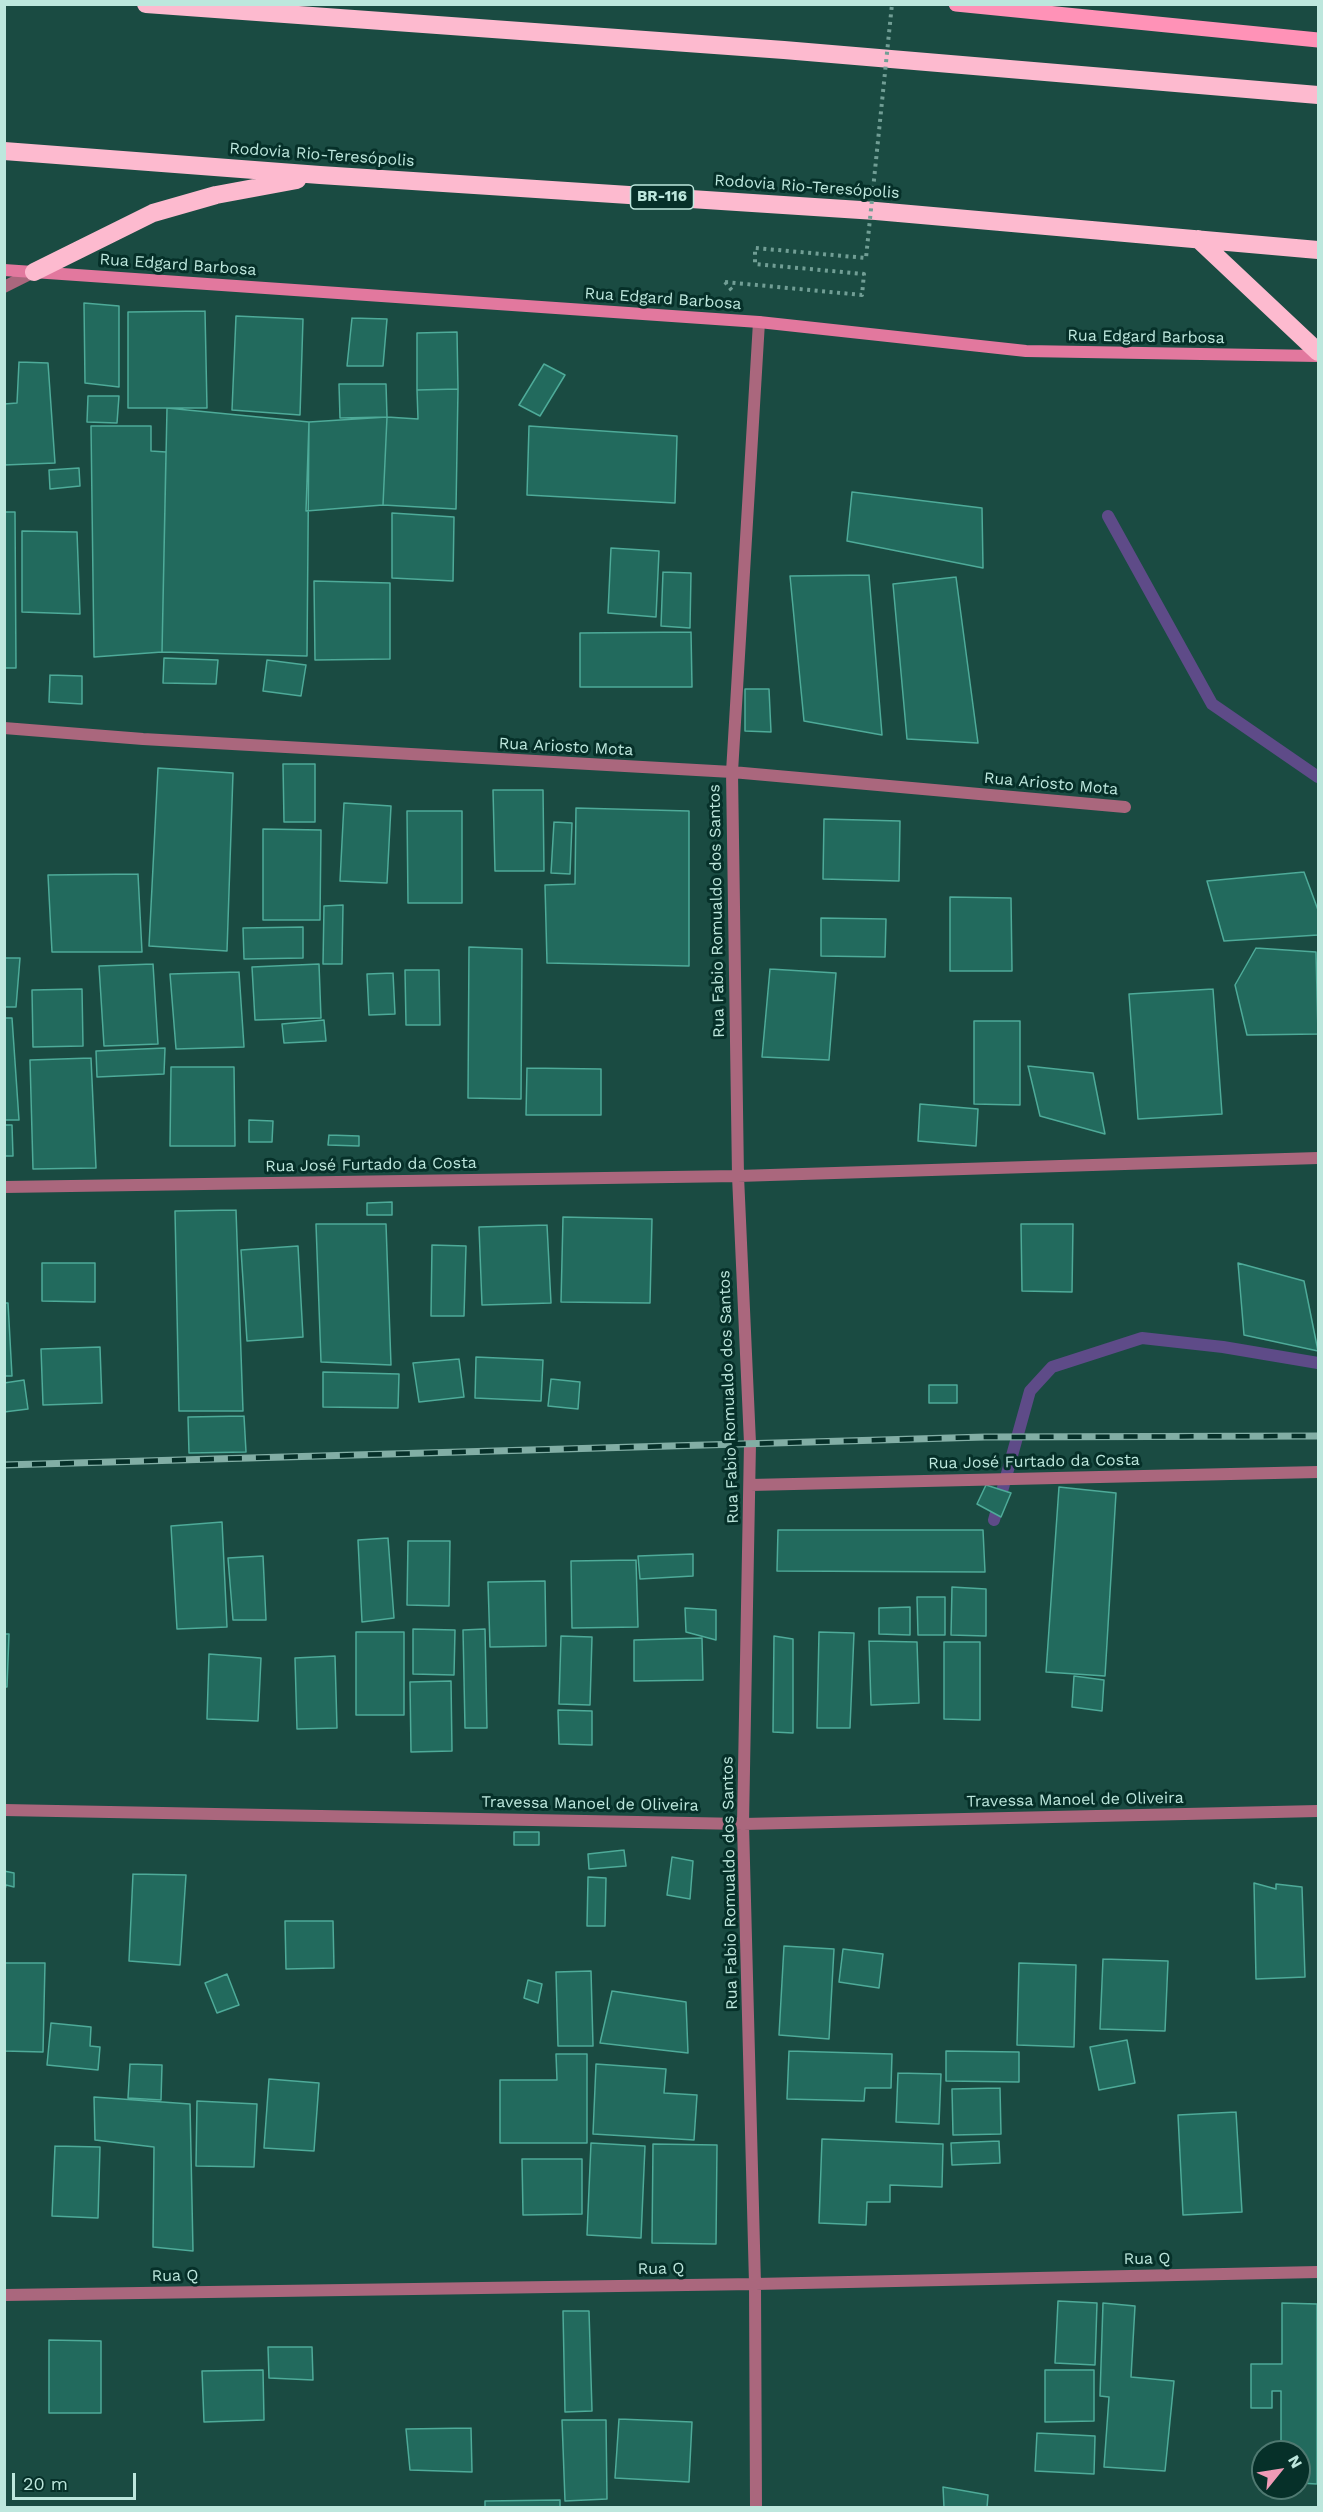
<!DOCTYPE html>
<html>
<head>
<meta charset="utf-8">
<style>
  body { margin:0 }
  #map { position:relative; width:1323px; height:2512px; overflow:hidden; background:#1a4b42; font-family:"Work Sans",sans-serif }
  canvas { display:block }
  .frame { position:absolute; inset:0; border:6px solid #bde7dd; pointer-events:none }
  .north { position:absolute; left:1251px; top:2440px; width:60px; height:60px; box-sizing:border-box; background:#063029; border:2px solid #4f7971; border-radius:50%; rotate:60deg; font-size:16px; font-weight:700; line-height:24px; text-align:center; color:#bde7dd }
  .north::after { content:''; display:block; margin:auto; width:21px; height:27px; background:#f09ab6; clip-path:polygon(50% 0,100% 100%,50% 72%,0 100%) }
  .scale { position:absolute; left:12px; top:2473px; width:124px; height:27px; box-sizing:border-box; border:3px solid #bde7dd; border-top:0; padding-left:8px; font-size:18px; line-height:21px; white-space:nowrap; color:#bde7dd; -webkit-text-stroke:4px #063029; paint-order:stroke }
</style>
</head>
<body>
<div id="map">
<canvas width="1323" height="2512"></canvas>
<div class="frame"></div>
<div class="north">N</div>
<div class="scale">20 m</div>
</div>
<script>
const context = document.querySelector('canvas').getContext('2d');
context.lineJoin = 'round';
const poly = rows => new Path2D(rows.map(r => 'M' + r).join(''));
function stroke(path, color, width, dash) { context.strokeStyle = color; context.lineWidth = width; context.lineCap = dash ? 'butt' : 'round'; context.setLineDash(dash || []); context.stroke(path); }
function paint(path, color) { context.fillStyle = color; context.fill(path, 'evenodd'); }
function label(font, color, halo, rows, align = 'center') {
  context.font = font + ' "Work Sans",sans-serif'; context.lineWidth = 6; context.setLineDash([]); context.textBaseline = 'middle'; context.strokeStyle = halo; context.fillStyle = color; for (const [text, x, y, turn = 0] of rows) {
    context.save(); context.translate(x, y); context.rotate((+turn || 0) * Math.PI / 180); context.textAlign = isNaN(turn) ? turn : align; if (halo) context.strokeText(text, 0, 0); context.fillText(text, 0, 0); context.restore();
  }
}
const stream = poly([
  [1108,516,1212,704,1318,777],
  [994,1520,1030,1391,1052,1367,1142,1338,1223,1347,1318,1363]
]);
const building = poly([
  [84,303,119,306,119,387,85,383,84,303],
  [205,311,207,408,128,408,128,312,205,311],
  [236,316,303,319,300,415,232,410,236,316],
  [352,318,387,319,383,366,347,366,352,318],
  [457,332,458,389,417,390,417,333,457,332],
  [19,362,48,363,55,463,4,465,4,404,17,403,19,362],
  [544,364,565,375,540,416,519,405,544,364],
  [339,384,386,384,387,417,340,418,339,384],
  [458,389,456,509,383,505,387,417,418,419,417,390,458,389],
  [88,396,119,396,117,423,87,422,88,396],
  [167,408,309,422,307,656,162,652,167,408],
  [387,417,383,505,306,511,309,422,387,417],
  [91,426,151,426,151,451,166,452,162,652,94,657,91,426],
  [529,426,677,436,675,503,527,495,529,426],
  [79,468,80,486,50,489,49,470,79,468],
  [852,492,982,508,983,568,847,541,852,492],
  [4,512,15,512,16,668,4,668,4,512],
  [392,513,454,517,453,581,392,578,392,513],
  [22,531,77,532,80,614,22,612,22,531],
  [611,548,659,551,656,617,608,613,611,548],
  [663,572,691,573,690,628,661,626,663,572],
  [869,575,882,735,804,721,790,576,869,575],
  [956,577,978,743,907,739,893,584,956,577],
  [314,581,390,583,390,659,315,660,314,581],
  [691,632,692,687,580,687,580,633,691,632],
  [164,658,218,660,216,684,163,683,164,658],
  [267,660,306,665,301,696,263,691,267,660],
  [50,675,82,676,82,704,49,702,50,675],
  [745,689,769,689,771,732,745,731,745,689],
  [283,764,315,764,315,822,284,822,283,764],
  [158,768,233,773,227,951,149,946,158,768],
  [493,790,543,790,544,871,495,871,493,790],
  [344,803,391,806,387,883,340,881,344,803],
  [576,808,689,811,689,966,547,963,545,885,575,884,576,808],
  [407,811,462,811,462,903,408,903,407,811],
  [824,819,900,821,899,881,823,879,824,819],
  [554,822,572,823,570,874,551,873,554,822],
  [263,829,321,830,320,920,263,920,263,829],
  [1304,872,1318,910,1318,935,1224,941,1207,881,1304,872],
  [138,874,142,952,52,952,48,875,138,874],
  [950,897,1011,898,1012,971,950,971,950,897],
  [343,905,342,964,323,964,324,906,343,905],
  [821,918,886,919,885,957,821,956,821,918],
  [303,927,303,958,244,959,243,928,303,927],
  [469,947,522,949,521,1099,468,1098,469,947],
  [1256,948,1316,952,1318,1034,1247,1035,1235,985,1256,948],
  [4,958,20,958,16,1007,4,1007,4,958],
  [153,964,158,1044,104,1046,99,966,153,964],
  [319,964,321,1018,255,1020,252,967,319,964],
  [770,969,836,973,829,1060,762,1057,770,969],
  [405,970,439,970,440,1025,406,1025,405,970],
  [239,972,244,1047,176,1049,170,974,239,972],
  [393,973,395,1014,369,1015,367,974,393,973],
  [82,989,83,1046,33,1047,32,990,82,989],
  [1213,989,1222,1114,1138,1119,1129,994,1213,989],
  [4,1018,12,1018,19,1120,4,1120,4,1018],
  [324,1020,326,1041,284,1043,282,1024,324,1020],
  [974,1021,1020,1021,1020,1105,974,1104,974,1021],
  [165,1048,164,1074,97,1077,96,1051,165,1048],
  [91,1058,96,1168,33,1169,30,1060,91,1058],
  [1028,1066,1093,1073,1105,1134,1040,1116,1028,1066],
  [171,1067,234,1067,235,1146,170,1146,171,1067],
  [527,1068,601,1069,601,1115,526,1115,527,1068],
  [920,1104,978,1109,976,1146,918,1141,920,1104],
  [249,1120,273,1121,272,1142,249,1142,249,1120],
  [4,1125,12,1125,13,1156,4,1156,4,1125],
  [329,1135,359,1136,359,1146,328,1145,329,1135],
  [392,1202,392,1215,367,1215,367,1203,392,1202],
  [236,1210,243,1411,179,1411,175,1211,236,1210],
  [563,1217,652,1219,650,1303,561,1302,563,1217],
  [316,1224,386,1224,391,1365,321,1362,316,1224],
  [1021,1224,1073,1224,1072,1292,1022,1291,1021,1224],
  [547,1225,551,1303,482,1305,479,1227,547,1225],
  [432,1245,466,1246,464,1316,431,1316,432,1245],
  [298,1246,303,1337,247,1341,241,1250,298,1246],
  [42,1263,95,1263,95,1302,42,1301,42,1263],
  [1238,1263,1304,1281,1318,1351,1244,1335,1238,1263],
  [4,1303,8,1303,12,1376,4,1376,4,1303],
  [100,1347,102,1403,43,1405,41,1349,100,1347],
  [476,1357,543,1360,541,1401,475,1398,476,1357],
  [459,1359,464,1397,419,1402,413,1363,459,1359],
  [323,1372,399,1374,398,1408,323,1407,323,1372],
  [551,1379,580,1382,578,1409,548,1406,551,1379],
  [24,1380,28,1409,4,1412,4,1383,24,1380],
  [929,1385,957,1385,957,1403,929,1403,929,1385],
  [244,1416,246,1452,189,1453,188,1417,244,1416],
  [986,1485,1011,1493,1001,1517,977,1504,986,1485],
  [1059,1487,1116,1493,1105,1676,1046,1672,1059,1487],
  [222,1522,227,1627,177,1629,171,1526,222,1522],
  [778,1530,983,1530,985,1572,777,1571,778,1530],
  [388,1538,394,1618,362,1622,358,1540,388,1538],
  [408,1541,450,1541,449,1606,407,1605,408,1541],
  [693,1554,693,1576,640,1579,638,1556,693,1554],
  [263,1556,266,1620,233,1620,228,1558,263,1556],
  [636,1560,638,1627,572,1628,571,1561,636,1560],
  [545,1581,546,1646,490,1647,488,1582,545,1581],
  [952,1587,986,1589,986,1636,951,1635,952,1587],
  [917,1597,945,1597,945,1635,918,1635,917,1597],
  [910,1607,910,1635,879,1634,879,1608,910,1607],
  [685,1608,716,1610,716,1640,686,1632,685,1608],
  [413,1629,455,1630,454,1675,413,1674,413,1629],
  [485,1629,487,1728,465,1728,463,1630,485,1629],
  [356,1632,404,1632,404,1715,356,1715,356,1632],
  [819,1632,854,1633,850,1728,817,1728,819,1632],
  [4,1634,9,1634,7,1687,4,1687,4,1634],
  [561,1636,592,1637,590,1705,559,1704,561,1636],
  [774,1636,793,1639,793,1733,773,1732,774,1636],
  [702,1638,703,1680,634,1681,634,1640,702,1638],
  [869,1641,917,1642,919,1703,871,1705,869,1641],
  [944,1642,980,1642,980,1720,944,1719,944,1642],
  [209,1654,261,1658,258,1721,207,1719,209,1654],
  [335,1656,337,1728,297,1729,295,1658,335,1656],
  [1074,1676,1104,1680,1102,1711,1072,1707,1074,1676],
  [451,1681,452,1751,411,1752,410,1682,451,1681],
  [558,1710,592,1711,592,1745,559,1744,558,1710],
  [514,1832,539,1832,539,1845,514,1845,514,1832],
  [624,1850,626,1866,589,1869,588,1854,624,1850],
  [672,1857,693,1861,690,1899,667,1895,672,1857],
  [4,1871,14,1873,14,1887,6,1885,4,1894,4,1871],
  [133,1874,186,1875,180,1965,129,1961,133,1874],
  [588,1877,606,1878,605,1926,587,1926,588,1877],
  [1254,1883,1276,1889,1276,1884,1302,1887,1305,1977,1256,1979,1254,1883],
  [285,1921,333,1921,334,1968,286,1969,285,1921],
  [784,1946,834,1949,829,2039,779,2035,784,1946],
  [843,1949,883,1954,879,1988,839,1982,843,1949],
  [1103,1959,1168,1961,1165,2031,1100,2029,1103,1959],
  [4,1963,45,1963,43,2052,4,2051,4,1963],
  [1019,1963,1076,1965,1074,2047,1017,2045,1019,1963],
  [591,1971,593,2046,558,2046,556,1972,591,1971],
  [227,1974,239,2005,217,2013,205,1983,227,1974],
  [528,1980,542,1984,538,2003,524,1998,528,1980],
  [612,1991,686,2002,688,2053,600,2043,612,1991],
  [51,2023,91,2027,90,2046,100,2047,98,2070,47,2065,51,2023],
  [1127,2040,1135,2083,1099,2090,1090,2047,1127,2040],
  [789,2051,892,2054,891,2088,865,2088,864,2101,787,2099,789,2051],
  [946,2051,1019,2052,1019,2082,946,2081,946,2051],
  [556,2054,587,2054,587,2143,500,2143,500,2080,557,2080,556,2054],
  [130,2064,162,2065,161,2100,128,2098,130,2064],
  [596,2064,666,2069,664,2093,697,2095,694,2140,593,2134,596,2064],
  [898,2073,941,2074,939,2124,896,2122,898,2073],
  [269,2079,319,2083,314,2151,264,2148,269,2079],
  [1000,2088,1001,2134,953,2135,952,2089,1000,2088],
  [94,2097,190,2104,193,2251,153,2247,154,2147,95,2140,94,2097],
  [197,2101,257,2104,254,2167,196,2166,197,2101],
  [1236,2112,1242,2212,1183,2215,1178,2115,1236,2112],
  [822,2139,943,2144,942,2187,890,2185,890,2202,867,2202,866,2225,819,2223,822,2139],
  [999,2141,1000,2163,952,2165,951,2143,999,2141],
  [591,2143,645,2146,641,2238,587,2235,591,2143],
  [653,2144,717,2145,716,2244,652,2243,653,2144],
  [55,2146,100,2147,98,2218,52,2216,55,2146],
  [522,2159,582,2159,582,2214,523,2215,522,2159],
  [1058,2301,1097,2303,1095,2365,1055,2363,1058,2301],
  [1103,2303,1135,2306,1131,2377,1174,2381,1165,2471,1104,2467,1109,2397,1100,2396,1103,2303],
  [1282,2303,1317,2304,1317,2484,1299,2483,1299,2452,1281,2452,1281,2391,1272,2391,1272,2408,1251,2408,1251,2364,1282,2364,1282,2303],
  [563,2311,589,2311,592,2411,565,2412,563,2311],
  [49,2340,101,2341,101,2413,49,2413,49,2340],
  [268,2347,312,2347,313,2380,269,2378,268,2347],
  [263,2370,264,2420,204,2422,202,2371,263,2370],
  [1045,2370,1094,2370,1094,2421,1045,2422,1045,2370],
  [619,2419,692,2422,689,2482,615,2478,619,2419],
  [562,2420,606,2420,607,2499,565,2501,562,2420],
  [471,2428,472,2472,410,2470,406,2429,471,2428],
  [1037,2433,1095,2436,1094,2474,1035,2471,1037,2433],
  [943,2487,988,2495,987,2508,944,2508,943,2487],
  [560,2500,560,2508,485,2508,485,2501,560,2500]
]);
const path = poly([
  [725,282,734,293]
]);
const lane = poly([
  [4,287,34,272]
]);
const street = poly([
  [4,728,143,739,732,772,1125,807],
  [4,1187,738,1176,1318,1158],
  [750,1485,1318,1472],
  [4,1810,743,1824,1318,1811],
  [4,2295,755,2284,1318,2272],
  [756,2508,755,2284,743,1824,750,1443,738,1176,732,772,759,322]
]);
const secondary = poly([
  [4,270,759,322,1026,351,1318,356]
]);
const primary = poly([
  [956,4,1318,40]
]);
const highway = poly([
  [146,4,784,50,1318,95],
  [4,151,320,175,876,211,1318,250],
  [1198,239,1318,352],
  [34,272,153,213,216,195,297,180]
]);
const rail = poly([
  [4,1465,985,1437,1318,1436]
]);
const pathBridge = poly([
  [725,282,862,295,864,274,755,264,755,248,866,258,892,4]
]);
const shields = [
  [662,197,63]
];
const shieldNames = [
  ["BR-116",662,197]
];
const streetNames = [
  ["Rodovia Rio-Teresópolis",322,155,4],
  ["Rodovia Rio-Teresópolis",807,187,4],
  ["Rua Edgard Barbosa",178,265,4],
  ["Rua Edgard Barbosa",663,299,4],
  ["Rua Edgard Barbosa",1146,337,1],
  ["Rua Ariosto Mota",566,747,3],
  ["Rua Ariosto Mota",1051,784,5],
  ["Rua Fabio Romualdo dos Santos",717,911,-91],
  ["Rua José Furtado da Costa",371,1165,-1],
  ["Rua Fabio Romualdo dos Santos",729,1397,-92],
  ["Rua José Furtado da Costa",1034,1462,-1],
  ["Travessa Manoel de Oliveira",1075,1800,-1],
  ["Travessa Manoel de Oliveira",590,1804,1],
  ["Rua Fabio Romualdo dos Santos",730,1883,-91],
  ["Rua Q",1147,2259,-1],
  ["Rua Q",661,2269,-1],
  ["Rua Q",175,2276,-1]
];
stroke(stream, '#5e4b88', 12);
paint(building, '#226a5d');
stroke(building, '#4eab99', 1.5);
stroke(path, '#719e95', 4, [3, 4.5]);
stroke(lane, '#aa677d', 12);
stroke(street, '#aa677d', 12);
stroke(secondary, '#e2789e', 12);
stroke(primary, '#ff92b7', 15);
stroke(highway, '#fdbacf', 18);
stroke(rail, '#82aea5', 7);
stroke(rail, '#063029', 4.5, [14]);
stroke(pathBridge, '#719e95', 4, [3, 4.5]);
for (const [x, y, w] of shields) { const box = new Path2D(); box.roundRect(x - w / 2, y - 12, w, 24, 4.5); context.fillStyle = '#063029'; context.fill(box); stroke(box, '#bde7dd', 1.5); }
label('bold 15px', '#bde7dd', null, shieldNames);
label('16px', '#bde7dd', '#063029', streetNames);
</script>
</body>
</html>
